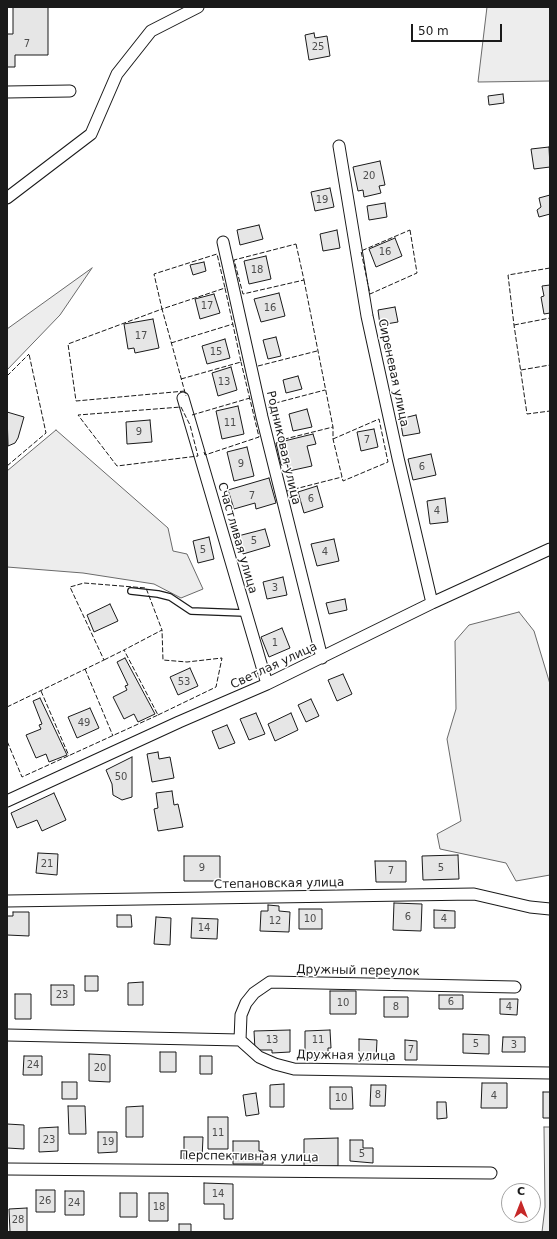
<!DOCTYPE html>
<html>
<head>
<meta charset="utf-8">
<style>
  body { margin:0 }
  #map { position:relative; width:557px; height:1239px; overflow:hidden; background:#fff; font-family:"DejaVu Sans",sans-serif }
  canvas { display:block }
  .frame { position:absolute; inset:0; border:8px solid #1a1a1a; pointer-events:none }
  .north { position:absolute; left:501px; top:1183px; width:40px; height:40px; box-sizing:border-box; background:#fff; border:1px solid #a3a3a3; border-radius:50%; rotate:0deg; font-size:11px; font-weight:700; line-height:16px; text-align:center; color:#1a1a1a }
  .north::after { content:''; display:block; margin:auto; width:14px; height:18px; background:#c62828; clip-path:polygon(50% 0,100% 100%,50% 72%,0 100%) }
  .scale { position:absolute; left:411px; top:24px; width:91px; height:18px; box-sizing:border-box; border:2px solid #1a1a1a; border-top:0; padding-left:5px; font-size:12px; line-height:14px; white-space:nowrap; color:#1a1a1a; -webkit-text-stroke:3px #fff; paint-order:stroke }
</style>
</head>
<body>
<div id="map">
<canvas width="557" height="1239"></canvas>
<div class="frame"></div>
<div class="north">С</div>
<div class="scale">50 m</div>
</div>
<script>
const context = document.querySelector('canvas').getContext('2d');
context.lineJoin = 'round';
function paint(path, color) { context.fillStyle = color; context.fill(path, 'evenodd'); }
const poly = rows => new Path2D(rows.map(r => 'M' + r).join(''));
function stroke(path, color, width, dash) { context.strokeStyle = color; context.lineWidth = width; context.lineCap = dash ? 'butt' : 'round'; context.setLineDash(dash || []); context.stroke(path); }
function label(font, color, halo, rows, align = 'center') {
  context.font = font + ' "DejaVu Sans",sans-serif'; context.lineWidth = 3; context.setLineDash([]); context.textBaseline = 'middle'; context.strokeStyle = halo; context.fillStyle = color; for (const [text, x, y, turn = 0] of rows) {
    context.save(); context.translate(x, y); context.rotate((+turn || 0) * Math.PI / 180); context.textAlign = isNaN(turn) ? turn : align; if (halo) context.strokeText(text, 0, 0); context.fillText(text, 0, 0); context.restore();
  }
}
const green = poly([
  [487,7,550,7,550,81,478,82,487,7],
  [92,268,60,315,7,370,7,329,92,268],
  [56,430,168,528,173,551,187,554,203,589,181,598,154,584,83,573,7,567,7,471,56,430],
  [519,612,534,631,550,684,550,875,516,881,506,863,440,849,437,834,461,821,447,739,456,709,455,641,469,625,519,612],
  [544,1127,550,1127,550,1232,542,1232,545,1207,544,1127]
]);
const building = poly([
  [13,7,48,7,48,55,15,55,15,67,7,67,7,34,13,34,13,7],
  [314,33,315,38,327,36,330,56,309,60,305,35,314,33],
  [503,94,504,103,489,105,488,96,503,94],
  [549,147,550,167,534,169,531,149,549,147],
  [380,161,385,185,379,186,381,193,364,197,363,190,358,191,353,167,380,161],
  [330,188,334,207,315,211,311,192,330,188],
  [550,195,550,214,539,217,537,210,541,207,539,198,550,195],
  [385,203,387,217,369,220,367,206,385,203],
  [259,225,263,239,240,245,237,230,259,225],
  [337,230,340,248,323,251,320,234,337,230],
  [395,238,402,256,376,267,369,249,395,238],
  [266,256,271,279,249,284,244,261,266,256],
  [204,262,206,271,193,275,190,265,204,262],
  [550,285,550,313,544,314,541,297,544,296,542,286,550,285],
  [279,293,285,316,261,322,254,299,279,293],
  [214,294,220,313,200,319,195,299,214,294],
  [395,307,398,322,380,325,378,310,395,307],
  [153,319,159,348,135,353,134,348,128,349,124,324,153,319],
  [276,337,281,356,268,359,263,340,276,337],
  [225,339,230,358,207,364,202,346,225,339],
  [231,367,237,390,218,396,212,373,231,367],
  [298,376,302,389,286,393,283,380,298,376],
  [238,406,244,434,222,439,216,411,238,406],
  [307,409,312,427,293,431,289,414,307,409],
  [7,412,24,417,18,438,15,443,8,446,7,412],
  [416,415,420,433,403,436,400,419,416,415],
  [150,420,152,442,127,444,126,422,150,420],
  [374,429,378,447,361,451,357,432,374,429],
  [313,434,316,444,307,446,312,466,289,471,287,464,281,465,276,443,313,434],
  [247,447,254,476,234,481,227,452,247,447],
  [431,454,436,475,413,480,408,459,431,454],
  [269,478,276,503,256,509,255,503,234,509,228,490,269,478],
  [317,486,323,507,304,513,298,492,317,486],
  [445,498,448,522,430,524,427,501,445,498],
  [265,529,270,546,243,554,238,536,265,529],
  [209,537,214,559,198,563,193,541,209,537],
  [334,539,339,561,317,566,311,544,334,539],
  [283,577,287,595,267,599,263,582,283,577],
  [345,599,347,610,329,614,326,603,345,599],
  [110,604,118,621,94,632,87,615,110,604],
  [282,628,290,648,269,657,261,637,282,628],
  [125,658,155,714,138,722,134,714,124,719,113,697,127,690,125,686,128,685,117,662,125,658],
  [190,668,198,686,178,695,170,677,190,668],
  [343,674,352,694,337,701,328,680,343,674],
  [40,698,67,755,49,762,46,754,36,758,26,735,41,729,39,725,42,724,33,701,40,698],
  [311,699,319,716,306,722,298,705,311,699],
  [90,708,99,728,77,738,68,717,90,708],
  [256,713,265,734,249,740,240,719,256,713],
  [291,713,298,730,275,741,268,724,291,713],
  [227,725,235,743,219,749,212,731,227,725],
  [158,752,159,759,170,757,174,778,152,782,147,754,158,752],
  [132,757,132,797,122,800,113,795,112,784,106,770,132,757],
  [172,791,174,805,178,804,183,827,158,831,154,809,158,808,156,793,172,791],
  [54,793,66,820,42,831,37,820,17,828,11,813,54,793],
  [38,853,58,854,57,875,36,873,38,853],
  [458,855,459,879,423,880,422,856,458,855],
  [184,856,220,856,220,881,184,881,184,856],
  [375,861,406,861,406,882,376,882,375,861],
  [394,903,422,904,421,931,393,930,394,903],
  [268,905,279,906,279,911,290,912,289,932,260,931,261,911,268,911,268,905],
  [299,909,322,909,322,929,299,929,299,909],
  [434,910,455,911,455,928,434,928,434,910],
  [13,912,29,912,29,936,7,935,7,916,13,916,13,912],
  [117,915,131,915,132,927,117,927,117,915],
  [156,917,171,918,170,945,154,944,156,917],
  [192,918,218,919,217,939,191,938,192,918],
  [85,976,98,976,98,991,85,991,85,976],
  [143,982,143,1005,128,1005,128,983,143,982],
  [51,985,74,985,74,1005,51,1005,51,985],
  [330,991,356,991,356,1014,330,1014,330,991],
  [15,994,31,994,31,1019,15,1019,15,994],
  [439,995,463,995,463,1009,439,1009,439,995],
  [384,997,408,997,408,1017,384,1017,384,997],
  [500,999,518,999,517,1015,500,1014,500,999],
  [290,1030,290,1052,272,1053,272,1050,255,1050,254,1031,290,1030],
  [330,1030,331,1048,328,1048,328,1058,305,1058,305,1031,330,1030],
  [463,1034,489,1035,489,1054,463,1053,463,1034],
  [503,1037,525,1037,525,1052,502,1052,503,1037],
  [359,1039,377,1040,376,1060,359,1060,359,1039],
  [405,1040,417,1041,417,1060,405,1060,405,1040],
  [160,1052,176,1052,176,1072,160,1072,160,1052],
  [89,1054,110,1055,110,1082,89,1081,89,1054],
  [24,1056,42,1056,42,1075,23,1075,24,1056],
  [200,1056,212,1056,212,1074,200,1074,200,1056],
  [62,1082,77,1082,77,1099,62,1099,62,1082],
  [482,1083,507,1083,507,1108,481,1108,482,1083],
  [284,1084,284,1107,270,1107,270,1085,284,1084],
  [371,1085,386,1085,385,1106,370,1106,371,1085],
  [330,1087,352,1087,353,1109,330,1109,330,1087],
  [543,1092,550,1092,550,1118,543,1118,543,1092],
  [256,1093,259,1114,246,1116,243,1095,256,1093],
  [437,1102,446,1102,447,1118,437,1119,437,1102],
  [68,1106,85,1106,86,1134,69,1134,68,1106],
  [143,1106,143,1137,126,1137,126,1107,143,1106],
  [208,1117,228,1117,228,1149,208,1149,208,1117],
  [7,1124,24,1125,24,1149,7,1148,7,1124],
  [58,1127,58,1151,39,1152,39,1128,58,1127],
  [98,1132,117,1132,117,1152,98,1153,98,1132],
  [184,1137,203,1137,202,1159,184,1159,184,1137],
  [338,1138,338,1166,304,1167,304,1139,338,1138],
  [350,1140,363,1140,363,1148,373,1148,373,1163,350,1161,350,1140],
  [233,1141,259,1141,259,1151,263,1151,263,1164,233,1164,233,1141],
  [204,1183,233,1184,233,1219,224,1219,224,1204,204,1204,204,1183],
  [36,1190,55,1190,55,1212,36,1212,36,1190],
  [65,1191,84,1191,84,1215,65,1215,65,1191],
  [120,1193,137,1193,137,1217,120,1217,120,1193],
  [149,1193,168,1193,168,1221,149,1221,149,1193],
  [27,1208,27,1232,10,1232,9,1209,27,1208],
  [179,1224,191,1224,191,1232,179,1232,179,1224]
]);
const service = poly([
  [131,591,158,594,170,597,191,611,245,613]
]);
const minor = poly([
  [7,92,70,91],
  [339,146,367,316,398,458,432,603],
  [7,198,91,134,117,74,151,31,198,7],
  [223,242,262,417,322,658],
  [183,398,267,684],
  [7,801,179,722,267,684,432,603,550,549],
  [7,901,474,894,530,907,550,909],
  [7,1035,240,1040,259,1057,275,1064,294,1069,550,1073],
  [240,1040,241,1015,246,1003,254,993,270,982,515,987],
  [7,1169,491,1173]
]);
const fence = poly([
  [410,230,417,273,370,294,361,251,410,230],
  [296,244,304,280,243,294,234,260,296,244],
  [550,268,508,275,514,325,527,414,550,411],
  [304,280,333,427,333,439,343,481,388,462,379,419,333,439],
  [514,325,550,318],
  [171,343,233,324],
  [258,366,317,351],
  [521,370,550,365],
  [7,376,29,354],
  [181,379,241,362,225,288,162,309,154,274,217,254,225,288],
  [185,391,76,401,68,344,162,309,186,396],
  [268,405,325,390],
  [181,407,190,425,198,456,117,466,78,415,181,407],
  [192,415,250,398],
  [277,441,333,427],
  [204,452,205,455,259,437,241,362],
  [7,466,46,433,29,354],
  [287,491,342,477],
  [104,660,124,650],
  [85,669,113,736],
  [41,691,69,756],
  [7,707,104,660,70,587,84,583,146,588,162,630,124,650,158,715,22,777,7,741],
  [158,715,216,687,222,658,187,662,163,660,162,630]
]);
const numberNames = [
  ["7",27,44],
  ["25",318,47],
  ["20",369,176],
  ["19",322,200],
  ["16",385,252],
  ["18",257,270],
  ["17",207,306],
  ["16",270,308],
  ["17",141,336],
  ["15",216,352],
  ["13",224,382],
  ["11",230,423],
  ["9",139,432],
  ["7",367,440],
  ["9",241,464],
  ["6",422,467],
  ["7",252,496],
  ["6",311,499],
  ["4",437,511],
  ["5",254,541],
  ["5",203,550],
  ["4",325,552],
  ["3",275,588],
  ["1",275,643],
  ["53",184,682],
  ["49",84,723],
  ["50",121,777],
  ["21",47,864],
  ["9",202,868],
  ["5",441,868],
  ["7",391,871],
  ["6",408,917],
  ["10",310,919],
  ["4",444,919],
  ["12",275,921],
  ["14",204,928],
  ["23",62,995],
  ["6",451,1002],
  ["10",343,1003],
  ["8",396,1007],
  ["4",509,1007],
  ["13",272,1040],
  ["11",318,1040],
  ["5",476,1044],
  ["3",514,1045],
  ["7",411,1050],
  ["24",33,1065],
  ["20",100,1068],
  ["8",378,1095],
  ["4",494,1096],
  ["10",341,1098],
  ["11",218,1133],
  ["23",49,1140],
  ["19",108,1142],
  ["5",362,1154],
  ["14",218,1194],
  ["26",45,1201],
  ["24",74,1203],
  ["18",159,1207],
  ["28",18,1220]
];
const streetNames = [
  ["Сиреневая улица",393,373,78],
  ["Родниковая улица",283,448,77],
  ["Счастливая улица",237,538,74],
  ["Светлая улица",274,666,-25],
  ["Степановская улица",279,884,-1],
  ["Дружный переулок",358,971,1],
  ["Дружная улица",346,1056,1],
  ["Перспективная улица",249,1157,1]
];
paint(green, '#ededed');
stroke(green, '#6a6a6a', 1);
paint(building, '#e6e6e6');
stroke(building, '#1a1a1a', 1);
stroke(service, '#1a1a1a', 8);
stroke(minor, '#1a1a1a', 13);
stroke(service, '#fff', 5.5);
stroke(minor, '#fff', 11);
stroke(fence, '#1a1a1a', 1, [5, 2]);
label('10px', '#4d4d4d', null, numberNames);
label('12px', '#1a1a1a', '#fff', streetNames);
</script>
</body>
</html>
